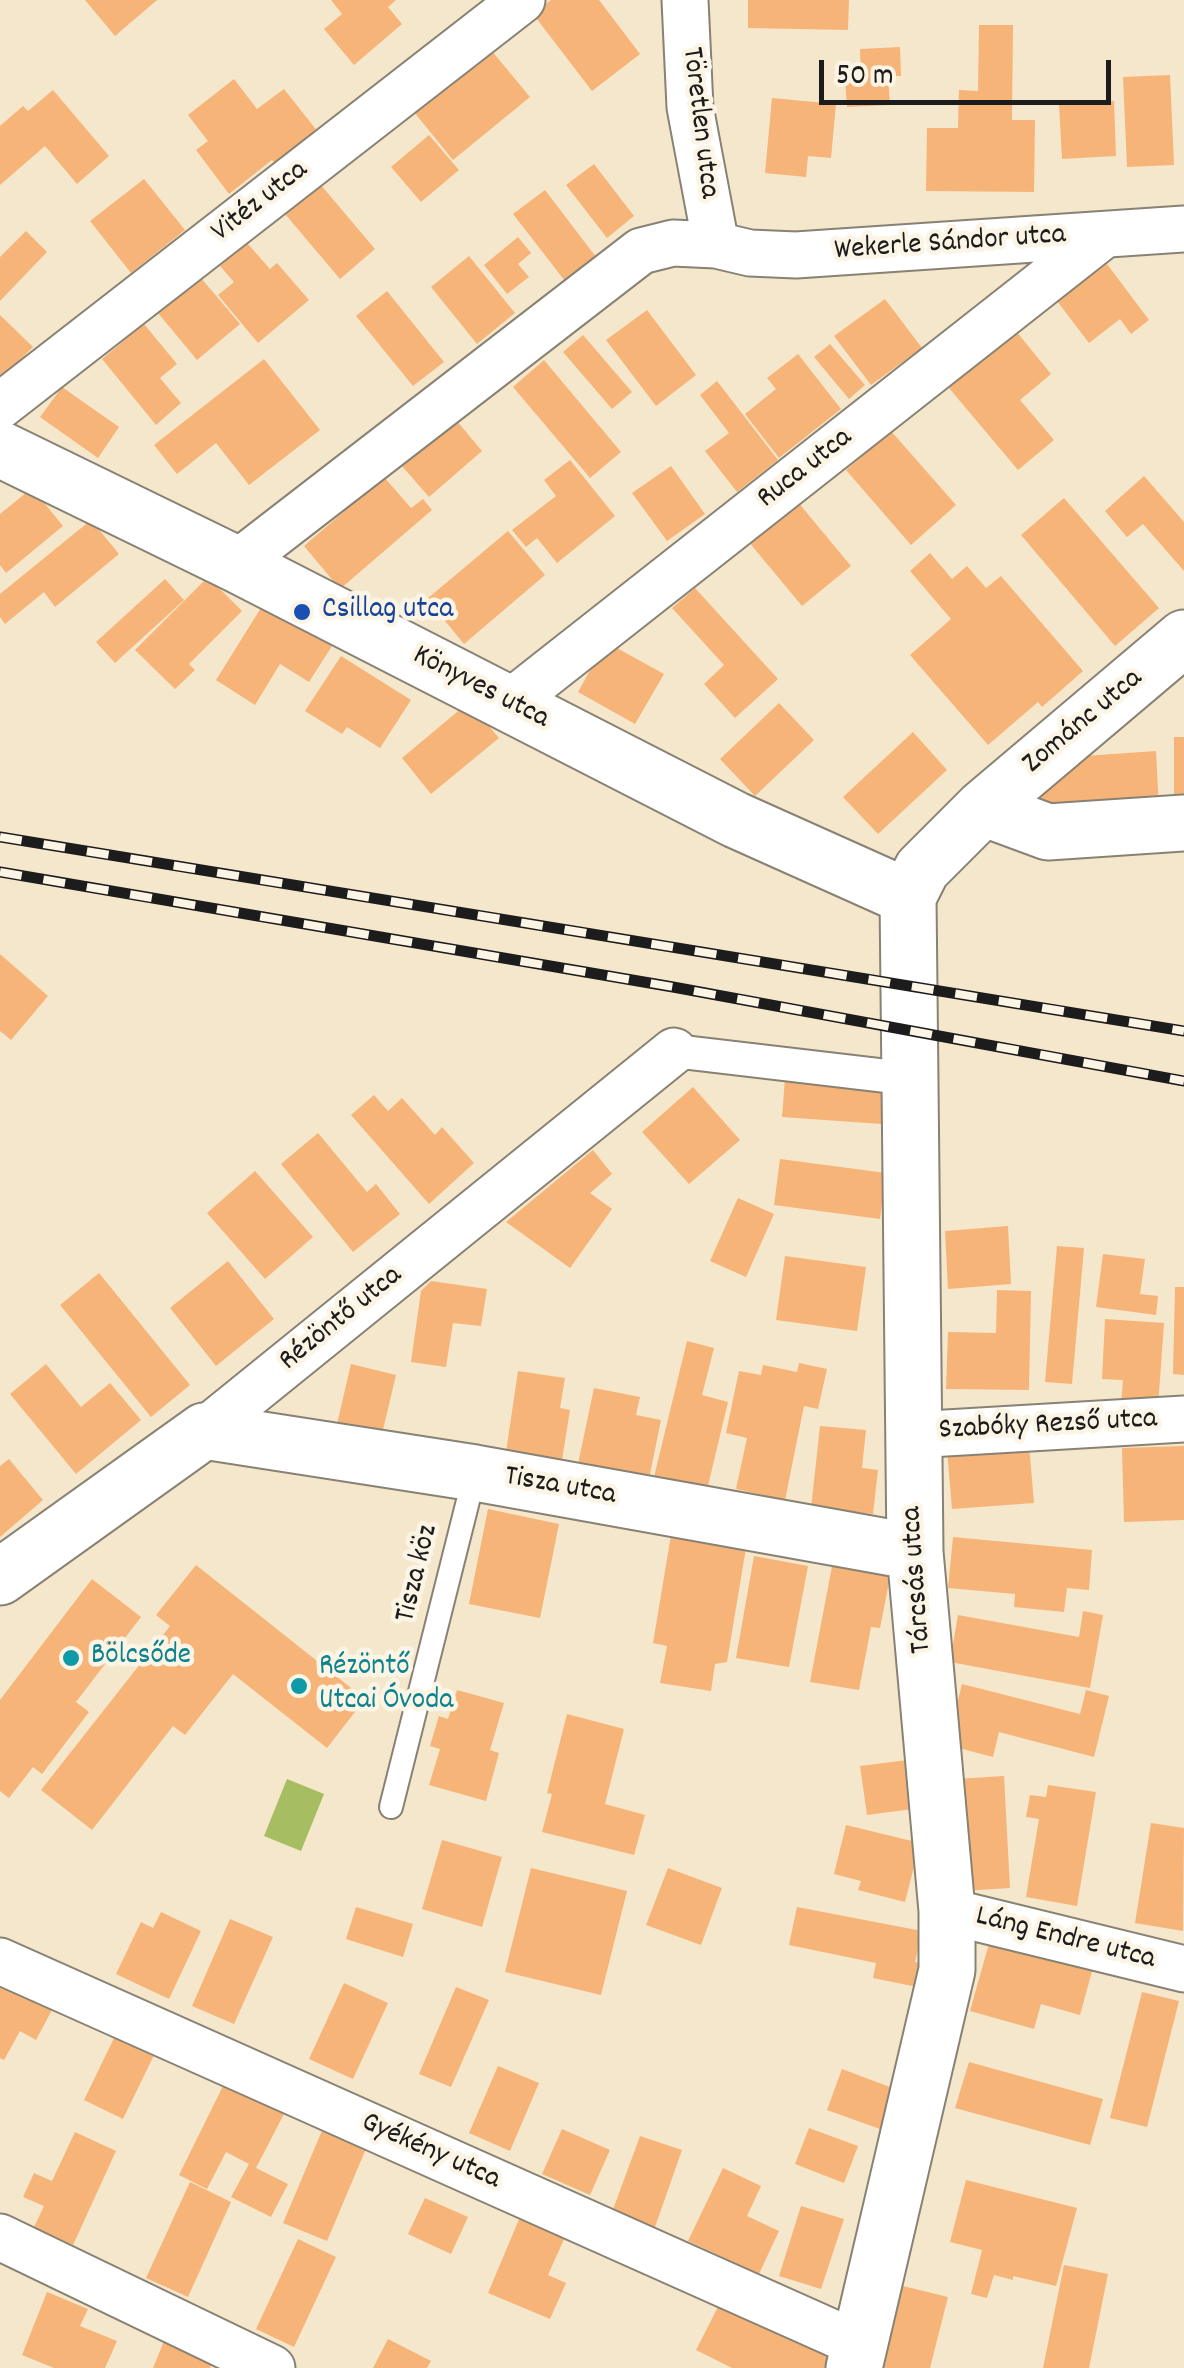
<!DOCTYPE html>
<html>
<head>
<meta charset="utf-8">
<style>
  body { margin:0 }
  #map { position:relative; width:1184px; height:2368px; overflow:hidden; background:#f4e7cc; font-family:Dekko,sans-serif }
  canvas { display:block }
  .scale { position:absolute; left:819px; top:60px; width:292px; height:45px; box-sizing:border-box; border:5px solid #1c1c1c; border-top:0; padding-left:12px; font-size:30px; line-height:35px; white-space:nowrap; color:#1c1c1c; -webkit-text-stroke:8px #fcf5e5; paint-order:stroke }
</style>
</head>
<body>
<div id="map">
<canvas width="1184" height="2368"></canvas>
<div class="scale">50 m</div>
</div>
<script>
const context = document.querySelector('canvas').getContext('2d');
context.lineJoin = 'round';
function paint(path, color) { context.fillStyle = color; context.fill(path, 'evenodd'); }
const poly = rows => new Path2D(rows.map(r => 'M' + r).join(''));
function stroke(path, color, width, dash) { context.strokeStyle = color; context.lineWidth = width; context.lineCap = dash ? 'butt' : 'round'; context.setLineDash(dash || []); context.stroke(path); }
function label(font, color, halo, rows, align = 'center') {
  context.font = font + ' Dekko,sans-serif'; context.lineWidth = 9; context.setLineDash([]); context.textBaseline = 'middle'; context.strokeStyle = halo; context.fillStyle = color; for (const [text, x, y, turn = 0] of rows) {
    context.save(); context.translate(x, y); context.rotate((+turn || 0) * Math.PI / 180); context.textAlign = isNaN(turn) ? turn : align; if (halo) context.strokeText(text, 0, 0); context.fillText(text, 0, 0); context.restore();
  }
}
const green = poly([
  [287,1779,324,1794,301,1851,264,1836]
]);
const building = poly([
  [85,0,157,0,115,36],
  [331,0,396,0,388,7,402,24,354,65,324,29,342,14],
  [551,0,599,0,640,54,592,91,533,14],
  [748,0,849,0,848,30,748,28],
  [979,25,1013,25,1012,120,1035,120,1034,192,926,191,927,128,958,128,959,90,978,91],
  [900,47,901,76,888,76,890,105,847,107,845,79,861,79,860,49],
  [491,50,530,97,453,160,414,112],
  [1170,75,1174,165,1127,167,1123,77],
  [234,79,257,109,284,89,318,132,276,165,272,160,229,194,196,150,208,141,188,115],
  [53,90,109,156,77,184,45,146,0,185,0,126,23,106,28,111],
  [772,98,836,104,831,158,808,156,806,177,765,173],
  [1114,101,1116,156,1062,159,1059,104],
  [429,135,459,170,421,202,391,167],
  [594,164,634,216,607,238,566,185],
  [144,179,185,230,131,273,90,221],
  [320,184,375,249,340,279,285,214],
  [545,190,596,257,565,281,513,214],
  [26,231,47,252,0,301,0,257],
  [518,237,531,253,518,264,529,277,507,294,484,265],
  [247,243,270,269,277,263,309,300,258,343,218,295,234,282,220,266],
  [469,256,515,313,477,344,431,287],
  [1107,264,1149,320,1131,334,1120,319,1089,343,1057,301],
  [201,278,240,324,197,360,158,313],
  [387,291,444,362,413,386,356,316],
  [885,299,922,348,871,385,834,336],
  [647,310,696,375,656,406,606,340],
  [0,315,33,347,0,380],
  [144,324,177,364,160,378,181,403,156,425,102,359],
  [1016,331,1051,374,1020,400,1054,440,1018,470,949,388],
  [583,335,632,392,612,409,563,352],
  [830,344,865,385,849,399,814,357],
  [798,354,841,409,779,458,745,414,776,389,767,378],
  [264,359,320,430,249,485,216,443,177,474,154,445],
  [544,360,621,452,590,478,513,387],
  [717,381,778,460,737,492,705,451,729,433,700,395],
  [62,387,119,427,98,458,40,417],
  [456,420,482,451,429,497,402,466],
  [891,431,956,505,911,545,846,470],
  [570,460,615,516,557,563,537,538,526,547,512,530,556,496,544,480],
  [671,466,705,514,667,541,632,493],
  [1144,476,1184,522,1184,571,1143,524,1127,537,1105,511],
  [384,477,411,508,423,499,432,510,340,589,304,546],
  [32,488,63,526,6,573,0,565,0,514],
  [1064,498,1159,608,1115,646,1021,535],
  [797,501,851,566,802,606,748,541],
  [91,520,119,554,55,607,44,592,5,624,0,617,0,594],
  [508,531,545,575,464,644,427,599],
  [930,553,952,579,967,566,986,588,1001,576,1083,671,1042,707,1038,702,988,745,910,655,951,619,910,571],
  [208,577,242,611,189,664,195,670,175,689,135,650],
  [165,579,184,600,115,663,96,642],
  [695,588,778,679,735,718,704,684,724,665,672,608],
  [264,603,332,646,309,682,280,664,255,705,216,680],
  [606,642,664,674,635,724,578,692],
  [341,656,411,700,380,748,347,727,342,734,305,711],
  [469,702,499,738,431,794,402,758],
  [779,703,814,740,755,796,720,759],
  [913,732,947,770,878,834,843,797],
  [1174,737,1184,737,1184,796,1174,796],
  [1156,751,1159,810,1087,814,1028,799,1084,756],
  [0,954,48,996,11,1040,0,1031],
  [785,1078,884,1086,881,1124,782,1117],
  [693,1087,740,1140,689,1184,642,1132],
  [374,1095,388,1111,402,1098,435,1135,442,1127,474,1163,429,1204,351,1115],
  [318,1133,367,1192,376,1184,400,1214,353,1252,281,1164],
  [593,1150,612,1174,590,1193,612,1209,570,1268,506,1222],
  [780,1159,886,1173,880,1219,774,1205],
  [255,1171,313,1237,265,1279,207,1213],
  [738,1198,774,1214,746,1277,710,1261],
  [1008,1226,1011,1284,948,1289,945,1231],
  [1057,1246,1084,1248,1072,1384,1045,1382],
  [1103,1254,1145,1259,1140,1294,1158,1296,1156,1315,1096,1307],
  [785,1256,866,1267,857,1331,776,1320],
  [228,1261,274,1319,216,1366,170,1308],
  [99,1273,190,1385,151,1417,60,1305],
  [431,1281,487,1289,481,1326,453,1323,446,1367,411,1362,421,1291],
  [1175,1287,1184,1287,1184,1375,1173,1374],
  [997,1290,1031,1291,1029,1390,946,1389,948,1332,996,1333],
  [1105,1319,1164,1323,1158,1407,1121,1405,1123,1380,1102,1379],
  [687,1341,714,1348,702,1395,728,1402,707,1490,654,1477],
  [799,1363,827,1369,818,1409,804,1406,785,1500,736,1489,747,1438,726,1433,739,1371,761,1375,763,1365,797,1372],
  [46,1364,81,1407,110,1383,141,1420,76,1474,10,1394],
  [351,1364,396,1375,382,1434,337,1424],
  [518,1371,565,1378,560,1408,570,1410,562,1460,506,1452],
  [594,1388,640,1397,636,1415,661,1420,649,1479,578,1464],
  [820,1426,866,1430,862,1468,878,1470,873,1514,811,1508],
  [1029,1444,1034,1503,952,1509,947,1450],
  [1184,1446,1184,1520,1124,1522,1122,1448],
  [9,1459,43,1500,0,1537,0,1466],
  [488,1509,559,1524,540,1618,469,1604],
  [671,1535,746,1548,727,1662,715,1664,711,1691,660,1683,667,1646,653,1643],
  [953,1537,1092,1550,1089,1590,1067,1588,1064,1612,1014,1607,1015,1594,948,1588],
  [754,1556,808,1566,789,1667,736,1658],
  [833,1561,891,1572,880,1628,871,1627,859,1690,810,1682],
  [196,1565,365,1699,327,1748,233,1674,185,1735,173,1726,92,1830,41,1790,170,1626,156,1615],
  [92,1579,141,1617,76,1702,89,1712,42,1774,33,1767,9,1798,0,1791,0,1700],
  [1083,1611,1103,1615,1090,1688,950,1662,958,1615,1079,1637],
  [962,1684,1080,1714,1086,1690,1109,1696,1094,1757,999,1732,993,1757,947,1745],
  [457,1690,504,1703,490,1750,499,1753,486,1801,429,1785,440,1749,430,1746,439,1716,448,1719],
  [567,1714,624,1729,605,1804,645,1815,634,1855,542,1832,552,1794,547,1793],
  [908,1760,913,1809,867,1815,860,1766],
  [1004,1776,1010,1888,962,1891,955,1779],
  [1048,1785,1096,1792,1077,1906,1026,1897,1039,1819,1026,1817,1030,1795,1046,1797],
  [1151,1823,1184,1828,1183,1931,1135,1923],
  [846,1825,920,1843,905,1902,858,1890,861,1881,834,1874],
  [442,1840,502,1857,482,1927,422,1909],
  [531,1868,627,1891,601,1995,505,1972],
  [668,1868,722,1888,701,1945,646,1925],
  [356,1907,413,1924,403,1957,346,1939],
  [797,1907,922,1931,915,1962,927,1965,922,1988,873,1978,876,1963,789,1945],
  [161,1912,201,1931,169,1999,116,1974,141,1922,153,1928],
  [230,1919,273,1937,234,2024,192,2006],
  [990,1940,1097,1953,1080,2015,1041,2004,1034,2029,970,2011],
  [0,1976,54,2006,36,2040,20,2031,4,2060,0,2058],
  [344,1983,388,2003,353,2079,309,2059],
  [456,1987,489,2000,451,2087,419,2074],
  [1142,1992,1179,2001,1147,2127,1110,2118],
  [116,2034,155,2053,123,2119,84,2100],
  [969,2062,1103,2099,1090,2145,955,2108],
  [498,2066,539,2083,510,2151,469,2133],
  [842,2069,906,2093,891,2133,827,2110],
  [225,2082,285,2112,256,2168,288,2184,271,2217,231,2197,249,2164,226,2152,207,2189,179,2175],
  [324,2126,368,2144,327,2241,283,2223],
  [809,2128,858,2146,844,2183,795,2164],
  [562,2129,610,2150,590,2195,542,2174],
  [75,2132,116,2151,73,2245,34,2227,44,2206,23,2197,34,2173,52,2181],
  [640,2136,682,2150,654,2230,611,2215],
  [723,2168,761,2186,747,2216,779,2231,759,2274,688,2241],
  [966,2180,1077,2208,1056,2286,1013,2276,1013,2280,994,2275,987,2298,971,2294,982,2250,950,2242],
  [190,2182,231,2202,188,2297,146,2278],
  [425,2198,468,2217,451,2254,408,2234],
  [801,2206,844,2219,821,2289,779,2276],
  [520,2217,565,2237,548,2275,566,2283,550,2319,488,2293],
  [298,2239,336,2257,294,2347,256,2329],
  [1064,2265,1108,2274,1089,2368,1043,2368],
  [903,2286,948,2297,930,2368,882,2368],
  [47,2292,88,2309,80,2326,117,2341,105,2368,54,2368,22,2355],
  [721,2301,839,2360,835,2368,732,2368,696,2350],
  [388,2339,431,2361,427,2368,373,2368],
  [164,2341,213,2362,210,2368,153,2368]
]);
const service = poly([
  [391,1807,475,1473]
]);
const pedestrian = poly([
  [674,1051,912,1079]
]);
const minor = poly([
  [685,0,690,107,716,245],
  [0,406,522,0],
  [236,564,641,251,673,243,716,245,750,253,796,255,1184,229],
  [508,704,1104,235],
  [204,1431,674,1051],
  [912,1435,1184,1419],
  [947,1911,1184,1969],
  [0,1961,860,2345],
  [0,2237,272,2368]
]);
const tertiary = poly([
  [0,449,236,564,736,820,908,897]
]);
const secondary = poly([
  [983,808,1048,832,1184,823],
  [0,1577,204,1431,475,1473,915,1552],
  [854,2368,947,1970,947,1911,915,1552,908,897,922,869,983,808,1184,638]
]);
const rail = poly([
  [0,837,1184,1031],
  [0,872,673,987,1184,1081]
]);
const markers = [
  [302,612,10,"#1a4fb4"],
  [71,1658,10,"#0f9aa8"],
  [299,1686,10,"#0f9aa8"]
];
const streetNames = [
  ["Töretlen utca",698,123,83],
  ["Vitéz utca",261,203,-38],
  ["Wekerle Sándor utca",950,245,-4],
  ["Ruca utca",806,470,-38],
  ["Könyves utca",480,689,27],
  ["Zománc utca",1084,723,-40],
  ["Rézöntő utca",342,1320,-39],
  ["Szabóky Rezső utca",1048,1427,-3],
  ["Tisza utca",560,1488,10],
  ["Tisza köz",419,1574,-76],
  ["Tárcsás utca",919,1580,-94],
  ["Láng Endre utca",1065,1940,14],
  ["Gyékény utca",430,2153,24]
];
const transitNames = [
  ["Csillag utca",322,612]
];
const cultureNames = [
  ["Bölcsőde",91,1658],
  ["Rézöntő",319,1669],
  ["Utcai Óvoda",319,1703]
];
paint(green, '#a7bd62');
paint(building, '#f7b478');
stroke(service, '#888274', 26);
stroke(pedestrian, '#888274', 36);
stroke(minor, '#888274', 49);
stroke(tertiary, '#888274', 59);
stroke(secondary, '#888274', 59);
stroke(service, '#fff', 22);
stroke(pedestrian, '#fff', 32);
stroke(minor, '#fff', 45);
stroke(tertiary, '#fff', 55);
stroke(secondary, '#fff', 55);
stroke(rail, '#1c1c1c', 11);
stroke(rail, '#fcf5e5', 8, [22]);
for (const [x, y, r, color] of markers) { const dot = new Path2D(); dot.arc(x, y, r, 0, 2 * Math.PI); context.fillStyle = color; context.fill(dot); stroke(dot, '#fcf5e5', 4); }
label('30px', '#1c1c1c', '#fcf5e5', streetNames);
label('30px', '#164399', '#fcf5e5', transitNames, 'left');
label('30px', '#0d838f', '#fcf5e5', cultureNames, 'left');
</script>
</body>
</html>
